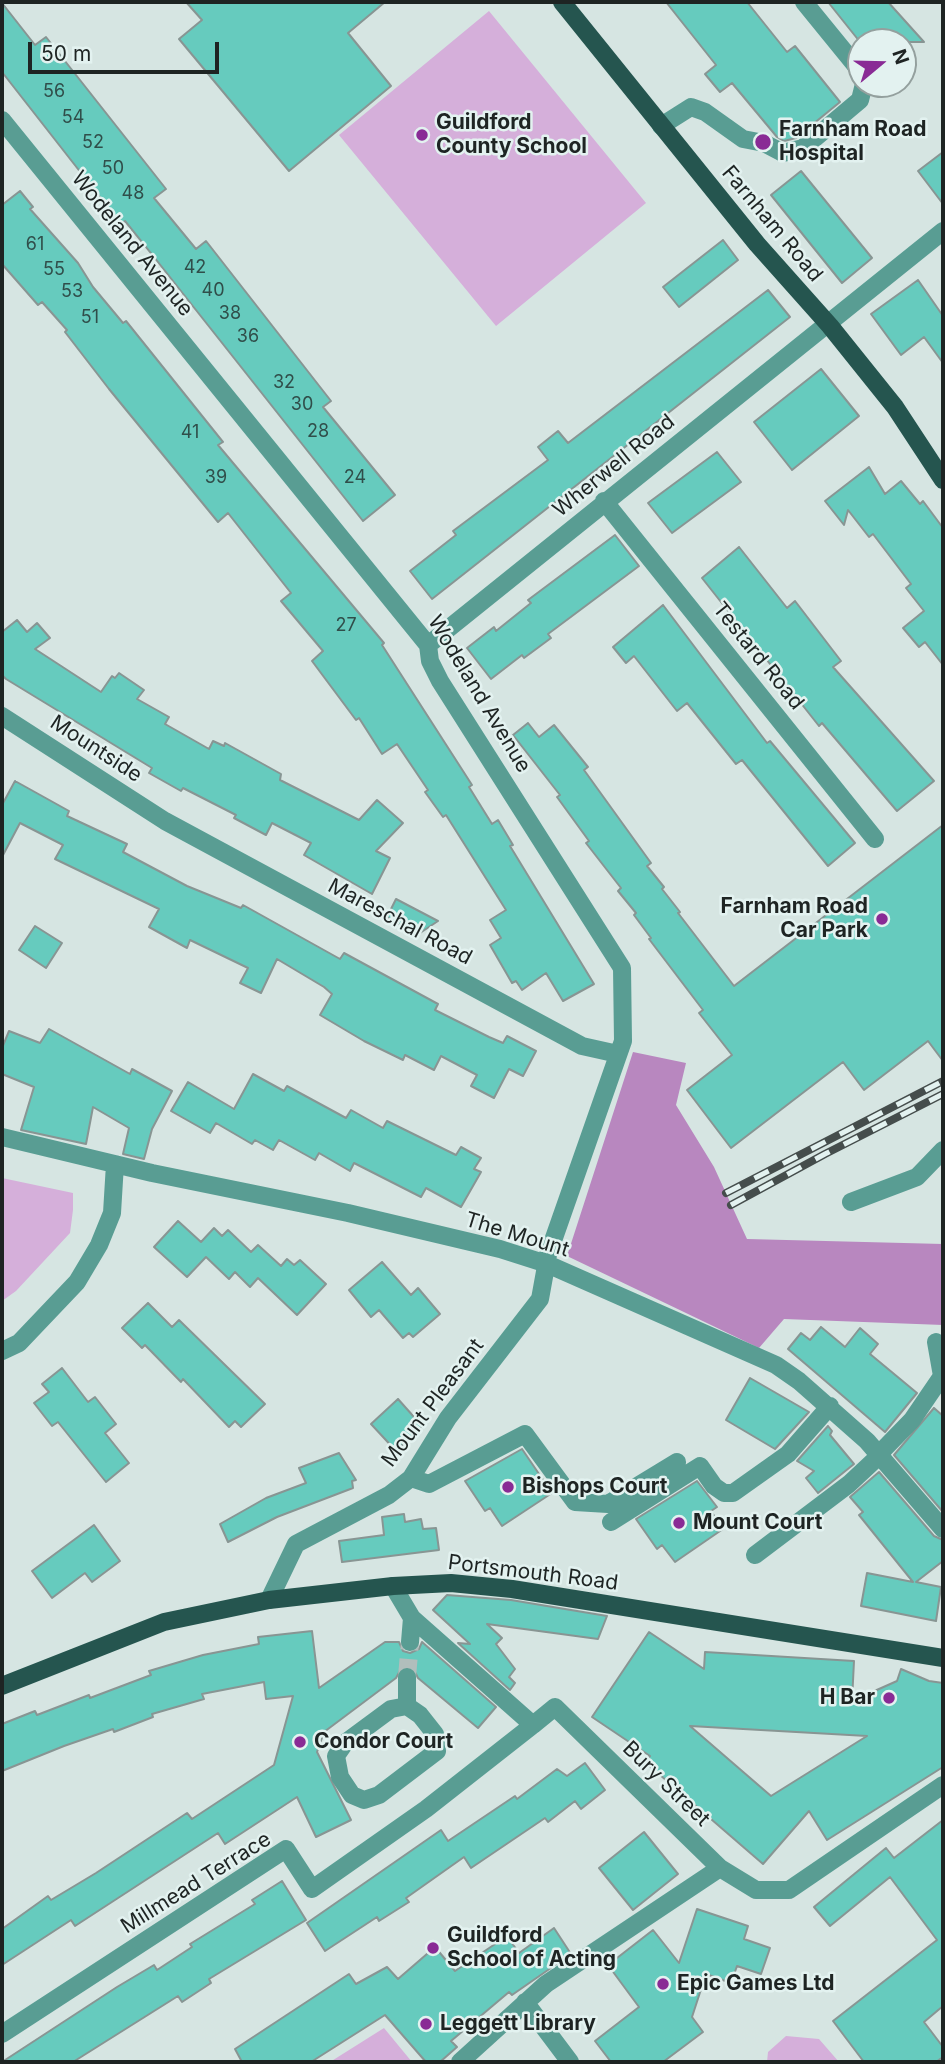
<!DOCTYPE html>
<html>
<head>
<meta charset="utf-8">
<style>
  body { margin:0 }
  #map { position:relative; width:945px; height:2064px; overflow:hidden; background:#d6e5e2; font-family:Inter,sans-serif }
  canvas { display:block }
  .frame { position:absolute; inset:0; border:4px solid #1e2423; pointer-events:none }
  .north { position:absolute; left:847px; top:28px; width:70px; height:70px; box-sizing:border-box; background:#e3f2f0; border:2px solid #94a09e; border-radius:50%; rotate:71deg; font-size:19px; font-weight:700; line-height:28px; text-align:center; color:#1e2423 }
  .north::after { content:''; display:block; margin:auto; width:24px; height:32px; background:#892b95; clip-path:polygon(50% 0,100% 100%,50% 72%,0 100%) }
  .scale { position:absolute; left:28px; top:42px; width:191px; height:32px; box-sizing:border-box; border:4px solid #1e2423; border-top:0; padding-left:9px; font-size:21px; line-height:24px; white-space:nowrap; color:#1e2423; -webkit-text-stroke:5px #e3f2f0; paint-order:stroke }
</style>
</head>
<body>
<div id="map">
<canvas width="945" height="2064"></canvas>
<div class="frame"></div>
<div class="north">N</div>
<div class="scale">50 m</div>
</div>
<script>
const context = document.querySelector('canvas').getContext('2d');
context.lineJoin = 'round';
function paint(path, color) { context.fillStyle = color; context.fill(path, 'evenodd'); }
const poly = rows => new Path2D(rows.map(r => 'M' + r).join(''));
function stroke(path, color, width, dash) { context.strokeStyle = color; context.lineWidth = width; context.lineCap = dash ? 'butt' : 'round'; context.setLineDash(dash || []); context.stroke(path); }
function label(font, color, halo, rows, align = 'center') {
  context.font = font + ' Inter,sans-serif'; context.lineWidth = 5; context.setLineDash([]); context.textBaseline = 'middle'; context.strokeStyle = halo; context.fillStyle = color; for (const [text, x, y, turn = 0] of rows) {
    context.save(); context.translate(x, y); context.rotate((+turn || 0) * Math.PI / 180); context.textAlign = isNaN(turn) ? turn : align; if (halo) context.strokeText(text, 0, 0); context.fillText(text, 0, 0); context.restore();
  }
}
const green = poly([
  [489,11,646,203,496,326,339,135],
  [2,1178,73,1193,73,1210,70,1233,16,1291,2,1301],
  [384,2028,412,2062,330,2062],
  [786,2036,819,2039,839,2062,767,2062,768,2052]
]);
const forest = poly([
  [633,1052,686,1063,676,1105,714,1167,747,1239,943,1244,943,1325,784,1319,759,1348,567,1256]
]);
const building = poly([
  [186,2,385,2,348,33,391,86,289,171,179,39,202,20,186,2],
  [666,2,747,2,787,52,795,46,840,102,796,138,784,141,777,137,732,83,720,92,705,74,716,65,666,2],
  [828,2,888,2,924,42,860,42,828,2],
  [2,3,35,45,46,37,166,189,154,198,196,249,206,241,331,401,323,407,395,495,363,521,154,257,125,221,121,224,2,72,2,3],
  [943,152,943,204,918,171,943,152],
  [801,171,872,258,842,283,771,195,801,171],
  [20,191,33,207,30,209,78,263,93,287,123,323,126,321,223,442,218,445,384,643,382,645,472,785,469,787,492,824,498,820,513,845,510,846,594,984,563,1001,546,973,522,990,516,981,512,983,490,945,501,938,490,920,506,910,446,815,443,817,425,792,428,790,397,744,382,754,359,718,356,720,312,661,323,651,281,601,291,593,228,513,218,522,109,389,65,332,67,330,42,302,38,305,2,264,2,205,20,191],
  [723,240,738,260,679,307,663,287,723,240],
  [918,280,943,316,943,363,924,337,901,355,871,314,918,280],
  [768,290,790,317,432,599,410,571,456,535,453,531,548,460,538,447,558,431,568,443,768,290],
  [821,369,859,416,792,470,754,422,821,369],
  [717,452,741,482,672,533,648,503,717,452],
  [869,467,885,494,901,481,920,504,923,501,943,528,943,665,925,642,919,647,903,628,924,611,906,588,911,584,873,534,869,537,848,510,844,525,825,501,869,467],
  [615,535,639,566,548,634,551,638,524,658,522,655,491,679,467,648,494,627,496,631,531,603,528,600,615,535],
  [739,547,787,608,795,601,841,661,833,667,934,781,897,811,822,723,819,726,702,578,739,547],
  [663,605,767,743,770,741,855,843,828,866,742,760,736,764,687,703,677,711,634,656,626,663,613,647,663,605],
  [17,620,27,632,37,623,50,638,35,649,101,692,112,676,115,678,119,673,144,690,137,699,169,717,165,724,209,749,213,741,224,746,225,743,281,774,280,780,359,820,377,800,403,823,376,851,390,858,372,894,304,855,311,843,272,823,266,835,234,818,236,815,183,788,181,791,149,773,152,768,6,679,2,675,2,632,17,620],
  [528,723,539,737,554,725,588,767,584,770,651,863,647,866,664,887,662,889,680,912,678,913,734,986,943,825,943,1061,928,1041,864,1090,843,1062,731,1148,687,1090,732,1055,699,1013,703,1010,649,939,651,938,634,915,636,913,618,891,621,888,586,843,589,841,557,797,560,795,513,735,528,723],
  [15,781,69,811,67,816,127,844,123,852,187,886,241,908,243,905,340,959,344,953,438,1004,435,1010,489,1037,503,1043,507,1036,536,1051,523,1076,509,1069,494,1098,471,1086,477,1075,441,1056,434,1070,405,1055,403,1060,364,1041,320,1015,332,994,324,987,277,959,261,993,240,983,248,968,190,940,187,948,149,927,159,909,55,859,63,845,20,823,2,857,2,805,15,781],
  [396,899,438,921,417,935,387,917,396,899],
  [35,926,62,943,46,968,19,950,35,926],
  [49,1029,130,1074,132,1069,172,1091,152,1129,144,1159,123,1154,129,1128,93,1107,86,1144,21,1130,34,1087,2,1074,2,1048,9,1031,40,1043,49,1029],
  [253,1074,284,1091,287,1086,346,1118,351,1110,383,1128,387,1121,456,1155,461,1147,481,1158,474,1169,481,1172,461,1207,426,1188,421,1197,354,1163,350,1171,319,1153,315,1160,279,1140,273,1150,255,1140,252,1144,216,1123,210,1133,171,1111,188,1082,234,1109,253,1074],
  [178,1221,201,1242,214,1228,222,1236,228,1230,251,1252,258,1245,281,1266,287,1259,294,1265,300,1260,326,1284,297,1315,258,1278,250,1287,235,1272,229,1279,206,1257,187,1277,154,1247,178,1221],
  [382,1262,411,1295,418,1288,440,1314,413,1337,409,1333,403,1338,379,1310,371,1317,349,1290,382,1262],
  [148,1303,172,1327,179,1320,265,1404,241,1427,235,1421,229,1427,183,1379,181,1382,145,1345,142,1348,122,1328,148,1303],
  [821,1327,845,1347,860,1328,878,1344,870,1354,917,1393,885,1432,788,1349,801,1333,810,1340,821,1327],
  [62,1368,88,1402,95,1397,116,1424,105,1433,129,1463,106,1482,58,1422,52,1426,34,1403,49,1392,42,1384,62,1368],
  [750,1378,809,1412,775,1449,726,1420,750,1378],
  [398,1399,422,1426,396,1451,371,1424,398,1399],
  [934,1408,943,1416,943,1512,894,1455,934,1408],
  [828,1426,832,1431,830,1435,854,1464,818,1493,806,1478,814,1471,797,1461,828,1426],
  [522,1449,552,1493,502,1526,490,1508,485,1511,465,1481,522,1449],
  [339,1453,356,1480,352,1481,353,1488,277,1517,228,1542,220,1524,266,1498,306,1483,299,1468,339,1453],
  [879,1472,934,1536,943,1540,943,1561,916,1582,941,1587,936,1621,861,1606,867,1573,913,1582,859,1515,863,1512,850,1497,879,1472],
  [697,1481,717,1507,711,1511,723,1529,675,1562,662,1545,657,1549,636,1519,697,1481],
  [404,1514,405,1522,421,1519,423,1529,436,1528,439,1550,342,1562,339,1541,384,1535,382,1517,404,1514],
  [94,1525,120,1561,92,1582,85,1573,52,1598,32,1571,94,1525],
  [447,1595,511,1600,607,1616,598,1639,487,1624,502,1638,496,1644,515,1669,509,1677,515,1683,510,1690,458,1643,470,1644,433,1610,447,1595],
  [312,1631,319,1688,385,1642,399,1642,403,1651,410,1653,419,1649,422,1642,496,1707,478,1728,418,1678,413,1668,402,1667,396,1678,324,1732,317,1752,351,1820,316,1837,297,1797,225,1844,218,1833,75,1926,71,1920,2,1965,2,1929,48,1896,51,1900,96,1873,187,1813,192,1819,274,1765,293,1696,266,1699,264,1682,202,1694,204,1699,152,1714,153,1717,114,1732,113,1729,64,1746,2,1771,2,1724,35,1711,37,1715,89,1695,90,1698,151,1675,149,1671,203,1655,259,1644,258,1637,312,1631],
  [649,1632,704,1669,705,1652,854,1661,852,1701,897,1681,901,1669,929,1681,943,1683,943,1767,827,1840,809,1811,763,1864,645,1762,650,1756,592,1717,649,1632],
  [690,1726,867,1736,771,1796,690,1726],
  [585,1763,605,1790,581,1809,575,1801,548,1822,545,1818,471,1868,464,1857,406,1898,409,1902,379,1921,377,1917,325,1951,307,1923,441,1830,448,1841,515,1796,517,1799,557,1769,567,1776,585,1763],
  [943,1820,943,2006,924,2022,943,2047,943,2057,936,2062,864,2062,833,2021,937,1940,890,1877,830,1926,814,1907,886,1848,894,1858,943,1820],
  [644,1832,678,1874,633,1910,599,1868,644,1832],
  [282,1881,306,1920,209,1979,211,1983,182,2002,178,1996,73,2062,2,2062,117,1987,154,1965,157,1970,192,1947,190,1944,255,1904,252,1900,282,1881],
  [697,1909,748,1926,744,1939,770,1948,761,1974,737,1966,731,1983,706,1974,692,2017,703,2032,663,2062,611,2062,595,2041,639,2007,608,1965,653,1930,679,1963,697,1909],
  [554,1928,571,1954,512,1995,509,1992,451,2041,457,2047,440,2062,426,2062,385,2015,311,2062,242,2062,235,2049,349,1974,356,1984,387,1967,398,1979,435,1947,455,1971,507,1936,519,1953,554,1928]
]);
const minorTunnel = poly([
  [407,1677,410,1642]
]);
const minor = poly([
  [804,2,861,72],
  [2,120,428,645,430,661,440,681,622,968,623,1041,548,1255,540,1299,448,1418,411,1478,389,1495,296,1544,269,1600],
  [661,126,691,107,705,112,743,139,764,143,783,153,803,148,860,100,864,84],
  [604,501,875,839],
  [428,645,943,231],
  [2,716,165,821,582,1046,618,1054],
  [2,1137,152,1173,348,1213,500,1249,547,1264,776,1365,799,1381,867,1441,943,1529],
  [851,1202,917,1177,943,1150],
  [2,1351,19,1343,77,1282,99,1245,112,1213,115,1164],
  [879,1454,912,1420,942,1376,936,1342],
  [411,1478,429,1484,525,1434,575,1502,608,1504,677,1462],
  [611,1522,700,1466,714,1486,724,1493,733,1493,788,1454,830,1406],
  [755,1555,849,1484,880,1455],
  [393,1586,412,1618,533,1725,555,1707,720,1868,756,1890,789,1890,943,1785],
  [410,1642,412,1618],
  [407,1706,420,1715,435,1734,437,1751,379,1795,364,1800,352,1795,340,1777,336,1756,345,1743,391,1709,407,1706],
  [407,1706,407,1677],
  [525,2002,570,2062],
  [2,2034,286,1849,312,1889,426,1809,533,1725],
  [460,2062,546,1984,720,1868]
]);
const major = poly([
  [562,2,757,244,830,326,895,407,943,480],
  [2,1686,164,1622,269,1600,393,1586,451,1583,512,1589,943,1658]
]);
const rail = poly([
  [726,1193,943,1081],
  [731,1205,825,1154,943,1094]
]);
const markers = [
  [422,135,7,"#892b95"],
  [763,142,9,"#892b95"],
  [882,919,7,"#892b95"],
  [508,1487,7,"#892b95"],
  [679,1523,7,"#892b95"],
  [889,1698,7,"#892b95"],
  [300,1742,7,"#892b95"],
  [433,1948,7,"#892b95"],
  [663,1984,7,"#892b95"],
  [426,2024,7,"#892b95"]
];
const numberNames = [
  ["56",54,92],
  ["54",73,118],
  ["52",93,143],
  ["50",113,169],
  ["48",133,194],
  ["61",35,245],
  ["42",195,268],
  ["55",54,270],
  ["40",213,291],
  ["53",72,292],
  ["38",230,314],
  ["51",90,318],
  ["36",248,337],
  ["32",284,383],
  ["30",302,405],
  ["28",318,432],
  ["41",190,433],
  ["39",216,478],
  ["24",355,478],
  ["27",346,626]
];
const poiNames = [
  ["Guildford",436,123],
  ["County School",436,147],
  ["Farnham Road",779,130],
  ["Hospital",779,154],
  ["Farnham Road",868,907,"right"],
  ["Car Park",868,931,"right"],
  ["Bishops Court",522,1487],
  ["Mount Court",693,1523],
  ["H Bar",875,1698,"right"],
  ["Condor Court",314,1742],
  ["Guildford",447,1936],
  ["School of Acting",447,1960],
  ["Epic Games Ltd",677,1984],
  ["Leggett Library",440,2024]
];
const streetNames = [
  ["Farnham Road",772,224,50],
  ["Wodeland Avenue",132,244,51],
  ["Wherwell Road",614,466,-39],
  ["Testard Road",758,656,51],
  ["Wodeland Avenue",479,694,59],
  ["Mountside",96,749,33],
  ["Mareschal Road",400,922,28],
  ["The Mount",517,1235,17],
  ["Mount Pleasant",433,1403,-53],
  ["Portsmouth Road",533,1573,7],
  ["Bury Street",666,1784,44],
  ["Millmead Terrace",196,1883,-32]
];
paint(green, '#d5afda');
paint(forest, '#b887bf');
paint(building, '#66cbbe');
stroke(building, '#889593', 2);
stroke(minorTunnel, '#b1bebc', 18, [18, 9]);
stroke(minor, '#599d93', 18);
stroke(major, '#25554f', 18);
stroke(rail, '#454d4c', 8);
stroke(rail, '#e3f2f0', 5, [16]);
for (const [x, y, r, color] of markers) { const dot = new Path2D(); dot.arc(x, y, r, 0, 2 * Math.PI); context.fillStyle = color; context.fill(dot); stroke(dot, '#e3f2f0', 2.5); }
label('18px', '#304e4a', null, numberNames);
label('bold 21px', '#1e2423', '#e3f2f0', poiNames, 'left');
label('21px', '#1e2423', '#e3f2f0', streetNames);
</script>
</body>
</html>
